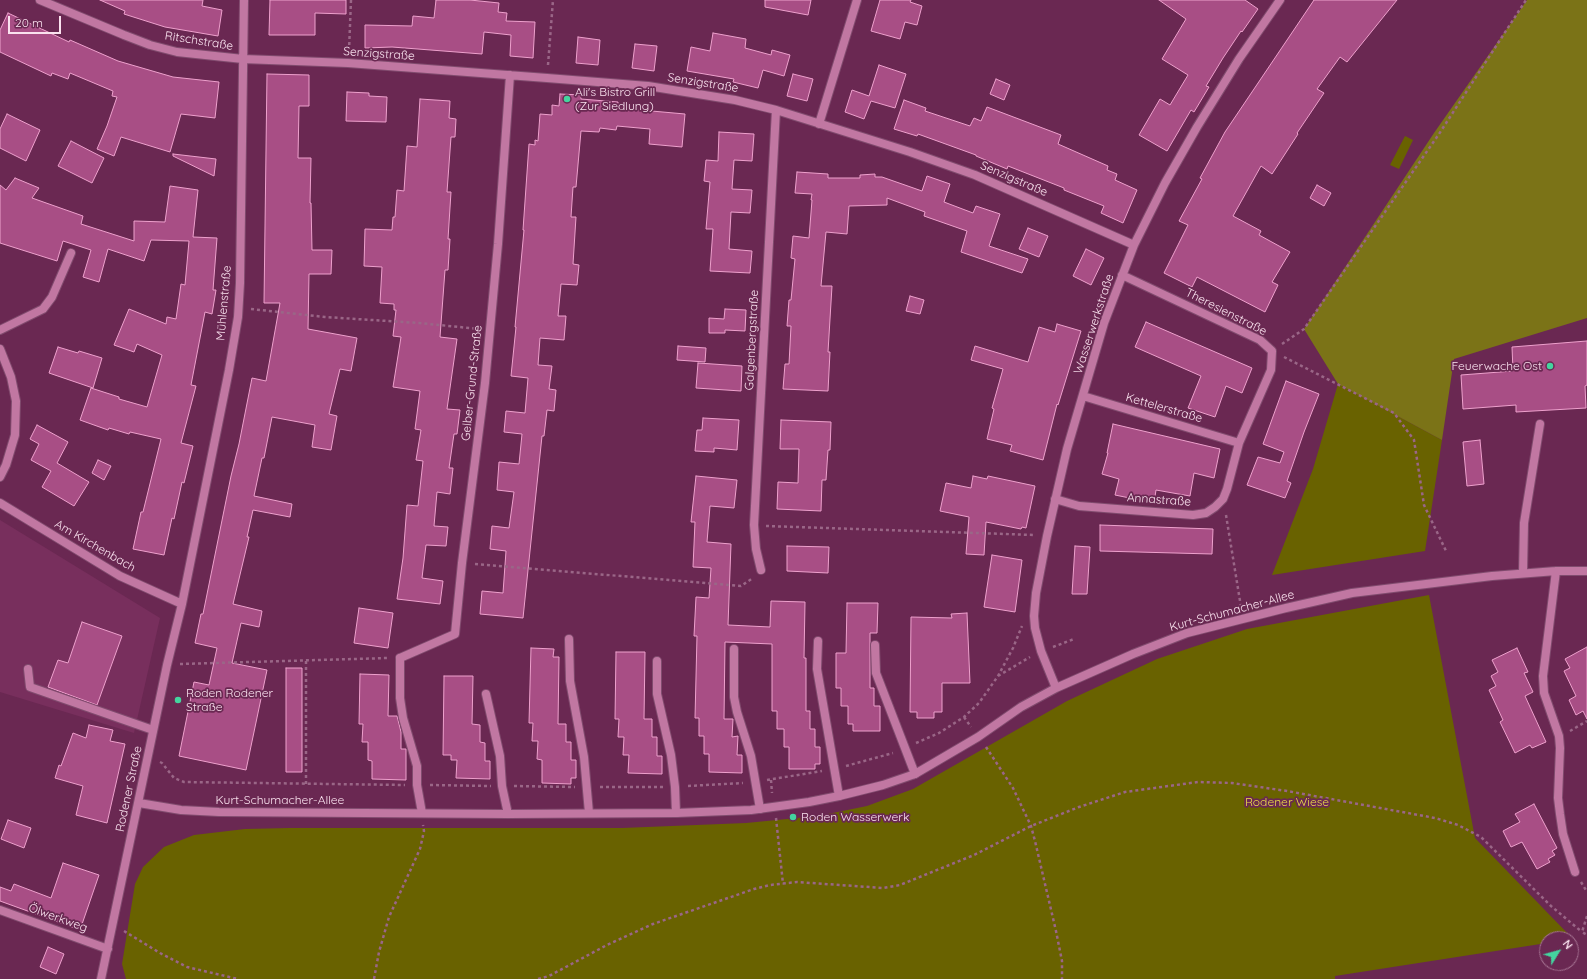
<!DOCTYPE html>
<html>
<head>
<meta charset="utf-8">
<style>
  body { margin:0 }
  #map { position:relative; width:1587px; height:979px; overflow:hidden; background:#6a2852; font-family:Quicksand,sans-serif }
  canvas { display:block }
  .north { position:absolute; left:1539px; top:931px; width:40px; height:40px; box-sizing:border-box; background:#6a2852; border:1px solid #a47291; border-radius:50%; rotate:53deg; font-size:11px; font-weight:700; line-height:16px; text-align:center; color:#fae2ef }
  .north::after { content:''; display:block; margin:auto; width:14px; height:18px; background:#44d49f; clip-path:polygon(50% 0,100% 100%,50% 72%,0 100%) }
  .scale { position:absolute; left:8px; top:16px; width:53px; height:18px; box-sizing:border-box; border:2px solid #fae2ef; border-top:0; padding-left:5px; font-size:12px; line-height:14px; white-space:nowrap; color:#fae2ef; -webkit-text-stroke:3px #6a2852; paint-order:stroke }
</style>
</head>
<body>
<div id="map">
<canvas width="1587" height="979"></canvas>
<div class="north">N</div>
<div class="scale">20 m</div>
</div>
<script>
const context = document.querySelector('canvas').getContext('2d');
context.lineJoin = 'round';
function paint(path, color) { context.fillStyle = color; context.fill(path, 'evenodd'); }
const poly = rows => new Path2D(rows.map(r => 'M' + r).join(''));
function stroke(path, color, width, dash) { context.strokeStyle = color; context.lineWidth = width; context.lineCap = dash ? 'butt' : 'round'; context.setLineDash(dash || []); context.stroke(path); }
function label(font, color, halo, rows, align = 'center') {
  context.font = font + ' Quicksand,sans-serif'; context.lineWidth = 3.5; context.setLineDash([]); context.textBaseline = 'middle'; context.strokeStyle = halo; context.fillStyle = color; for (const [text, x, y, turn = 0] of rows) {
    context.save(); context.translate(x, y); context.rotate((+turn || 0) * Math.PI / 180); context.textAlign = isNaN(turn) ? turn : align; if (halo) context.strokeText(text, 0, 0); context.fillText(text, 0, 0); context.restore();
  }
}
const built = poly([
  [0,520,160,618,134,733,0,692]
]);
const green = poly([
  [1405,136,1413,140,1399,169,1390,165],
  [1338,384,1442,440,1425,551,1272,575,1313,469],
  [1429,595,1475,838,1573,939,1547,939,1547,943,1335,976,1335,979,126,979,122,964,135,884,143,867,164,847,194,835,245,829,289,828,622,828,746,823,818,816,867,806,913,789,1067,701,1157,659,1247,629]
]);
const forest = poly([
  [1527,0,1587,0,1587,318,1454,359,1442,440,1338,384,1304,329,1434,133]
]);
const building = poly([
  [100,0,203,0,202,6,222,10,218,36,165,27,124,14,125,11,100,0],
  [270,0,346,0,346,14,315,13,315,35,269,35,270,0],
  [436,0,470,0,499,3,498,12,507,13,506,21,535,22,533,58,510,56,511,35,484,32,482,54,392,47,365,48,365,25,412,26,413,16,434,18,436,0],
  [765,0,811,0,808,15,765,7,765,0],
  [880,0,911,0,910,2,922,6,917,25,905,22,900,39,871,31,880,0],
  [1159,0,1245,0,1258,9,1242,32,1241,31,1223,58,1206,86,1209,87,1194,112,1191,110,1167,151,1139,135,1160,99,1170,105,1188,75,1162,59,1186,19,1159,0],
  [1314,0,1397,0,1347,62,1340,57,1317,89,1324,93,1297,133,1298,134,1272,174,1261,166,1233,216,1261,231,1259,235,1290,252,1272,282,1278,285,1265,312,1197,277,1192,287,1164,273,1188,225,1179,221,1202,179,1200,178,1225,132,1314,0],
  [8,13,69,42,70,40,118,61,173,77,219,82,215,118,181,114,170,152,121,137,114,156,97,149,107,126,117,97,112,96,113,91,70,73,68,79,52,73,51,76,0,52,0,30,8,13],
  [713,33,746,39,745,48,771,55,772,50,790,55,784,76,763,70,758,88,733,82,734,79,687,71,691,47,710,51,713,33],
  [578,37,600,40,598,65,576,63,578,37],
  [635,44,657,46,654,71,632,68,635,44],
  [879,65,906,74,895,108,871,101,864,119,845,112,852,90,869,96,879,65],
  [267,74,309,75,309,106,299,106,298,158,311,158,310,203,311,203,312,250,332,250,331,274,309,274,308,329,357,338,351,371,340,369,329,414,337,416,331,450,312,447,315,425,272,417,264,458,262,458,254,496,292,504,290,517,253,510,247,537,249,537,233,604,262,611,259,627,241,623,232,663,267,670,246,770,179,756,194,682,209,685,217,648,195,643,201,614,203,614,231,476,239,444,252,378,266,381,280,303,264,303,267,74],
  [793,74,813,79,807,101,787,96,793,74],
  [996,79,1010,85,1004,100,990,94,996,79],
  [347,92,369,93,369,96,387,97,386,122,346,121,347,92],
  [560,94,581,95,581,99,618,102,618,108,685,114,682,147,649,144,650,129,617,126,616,130,600,128,599,132,581,131,576,187,573,187,571,217,576,217,573,264,579,265,577,285,561,284,558,316,566,316,564,340,540,338,538,365,552,366,549,389,556,390,554,411,547,410,544,436,542,436,523,618,480,614,482,591,503,593,506,551,490,549,492,526,509,528,514,492,497,490,499,462,519,464,522,434,504,432,506,411,525,413,528,378,511,376,516,327,515,327,524,230,523,230,529,144,535,145,535,140,538,141,540,114,552,115,552,105,559,106,560,94],
  [420,99,450,101,449,118,456,119,455,137,451,137,447,192,451,192,448,239,450,239,448,270,445,270,440,337,457,339,447,409,460,410,457,434,454,434,449,468,453,468,450,494,437,492,434,526,448,527,446,546,426,545,422,578,443,581,440,604,397,599,403,558,407,505,418,506,423,461,416,460,421,430,415,429,420,391,393,387,401,337,393,336,396,310,394,310,394,304,380,303,382,267,364,266,365,229,392,230,393,217,395,217,397,190,404,191,407,146,417,147,420,99],
  [904,100,926,108,925,111,970,126,974,118,981,121,987,107,1061,135,1058,144,1108,166,1107,170,1117,174,1115,180,1137,190,1123,223,1101,213,1104,206,1064,190,1064,188,1008,166,1007,169,976,156,976,155,918,134,917,136,894,129,904,100],
  [7,114,40,130,26,161,0,148,0,129,7,114],
  [719,132,754,134,752,161,734,160,732,189,752,190,750,213,731,212,729,249,752,251,750,273,710,271,713,229,706,229,710,182,704,181,706,160,718,161,719,132],
  [71,141,104,158,92,183,58,166,71,141],
  [173,154,216,159,214,176,173,156,173,154],
  [797,172,828,174,828,178,860,178,860,175,875,174,875,177,882,177,922,191,927,176,950,184,944,202,973,213,976,206,1000,214,989,246,1028,259,1022,273,961,252,967,231,924,216,925,212,887,198,887,205,849,206,847,234,826,232,821,286,832,286,828,352,830,352,828,391,783,389,785,364,789,364,791,326,787,326,789,300,791,300,795,259,791,258,793,236,809,238,812,200,811,200,812,194,795,193,797,172],
  [15,178,39,188,32,198,83,216,81,224,134,241,134,221,165,222,170,186,198,190,193,237,217,238,213,290,216,290,212,314,205,312,191,385,196,386,181,443,193,446,184,483,182,482,174,519,172,518,164,555,133,549,141,512,143,512,161,439,130,432,129,434,109,428,108,430,80,420,91,388,119,397,119,399,147,407,162,355,137,344,134,352,114,345,129,309,166,324,167,317,176,319,181,284,185,285,189,241,151,240,144,261,108,249,99,282,83,277,91,250,63,241,57,261,0,243,0,185,6,190,15,178],
  [1317,185,1331,193,1324,206,1310,198,1317,185],
  [1028,228,1048,236,1039,257,1019,249,1028,228],
  [1086,249,1104,258,1091,285,1073,276,1086,249],
  [910,296,924,300,920,314,906,311,910,296],
  [725,309,746,310,745,331,725,330,725,333,709,333,709,318,724,319,725,309],
  [1146,322,1252,368,1242,393,1226,386,1215,417,1188,408,1201,376,1135,347,1146,322],
  [1057,324,1081,331,1058,405,1057,404,1043,460,1010,451,1012,445,987,439,994,409,992,408,1003,369,971,360,975,346,1028,362,1039,327,1055,332,1057,324],
  [1587,341,1587,385,1585,386,1586,408,1516,412,1516,405,1463,409,1461,375,1513,371,1512,347,1587,341],
  [678,346,706,348,705,362,677,360,678,346],
  [58,347,78,353,79,351,102,358,93,388,49,373,58,347],
  [698,363,742,366,741,391,696,388,698,363],
  [1286,381,1319,394,1304,432,1287,481,1291,483,1285,498,1247,485,1258,457,1280,463,1284,452,1263,444,1286,381],
  [703,418,739,420,737,450,714,448,714,452,695,451,697,430,702,430,703,418],
  [781,420,831,422,830,450,828,450,826,480,822,480,821,511,777,509,778,482,798,483,799,449,780,449,781,420],
  [1113,424,1220,449,1214,478,1194,473,1190,496,1156,490,1154,503,1115,495,1119,479,1102,474,1108,453,1107,453,1113,424],
  [37,425,68,442,57,463,89,482,74,506,42,487,51,471,31,460,39,444,30,439,37,425],
  [1480,440,1484,484,1467,486,1463,442,1480,440],
  [98,460,111,466,104,480,92,473,98,460],
  [696,476,737,480,734,508,710,506,707,542,731,544,728,625,770,627,771,601,805,602,804,658,806,658,806,711,810,711,810,729,815,729,815,747,820,747,820,764,815,764,815,769,789,769,789,747,784,747,784,729,777,729,777,711,772,711,772,644,725,642,724,719,733,719,732,737,738,736,737,755,742,755,742,773,709,772,709,754,704,754,704,736,699,736,699,718,695,718,697,636,694,636,696,597,709,598,711,568,693,567,695,522,691,522,696,476],
  [973,476,987,479,988,476,1035,486,1026,528,1022,527,1021,529,986,522,984,555,966,554,969,517,940,511,946,483,971,488,973,476],
  [1100,525,1213,529,1212,554,1100,551,1100,525],
  [787,546,829,547,828,573,787,571,787,546],
  [1075,546,1090,547,1087,594,1072,594,1075,546],
  [992,555,1022,560,1015,612,984,607,992,555],
  [847,603,878,603,877,633,870,633,870,688,874,688,874,706,880,706,880,731,853,731,853,724,848,724,848,706,841,706,841,688,836,688,836,653,846,653,847,603],
  [359,608,393,613,388,648,354,643,359,608],
  [967,613,970,683,942,683,942,712,934,712,934,718,917,718,917,712,910,712,911,617,952,618,951,614,967,613],
  [82,622,122,636,97,705,48,687,58,660,68,663,82,622],
  [1587,647,1587,719,1583,711,1576,715,1569,700,1576,696,1564,671,1570,668,1565,659,1587,647],
  [531,648,554,649,553,657,559,657,558,724,566,724,566,742,571,742,571,760,576,760,576,778,571,778,571,784,542,783,542,760,537,759,538,741,532,741,533,723,529,723,531,648],
  [1517,648,1528,672,1524,673,1533,692,1525,696,1546,742,1532,748,1530,745,1515,753,1500,722,1503,720,1489,690,1496,686,1491,676,1498,672,1492,660,1517,648],
  [616,652,645,652,644,719,652,719,652,737,657,737,657,756,662,756,662,774,628,773,629,755,623,755,624,737,618,737,619,719,615,719,616,652],
  [286,668,302,668,302,772,286,772,286,668],
  [360,674,389,675,388,716,397,716,401,732,401,749,406,749,406,780,372,779,372,761,368,760,368,742,362,742,363,724,359,724,360,674],
  [444,676,473,676,472,724,480,725,480,742,485,743,485,761,490,761,490,779,456,778,457,760,451,760,451,755,443,755,444,676],
  [89,725,113,730,110,741,125,744,107,823,76,815,83,786,55,778,59,765,61,766,73,733,86,738,89,725],
  [1534,804,1557,848,1552,851,1555,855,1548,859,1550,862,1537,869,1522,842,1511,847,1503,831,1520,822,1515,814,1534,804],
  [8,820,31,828,24,848,1,839,8,820],
  [63,863,99,875,80,930,0,901,0,887,11,891,14,884,51,898,63,863],
  [48,947,64,954,56,974,40,967,48,947]
]);
const path = poly([
  [349,51,351,0],
  [548,65,553,0],
  [251,309,325,317,419,323,479,329],
  [1282,344,1304,329,1439,134,1526,0],
  [1284,357,1394,413,1414,440,1424,505,1447,553],
  [1226,515,1241,607],
  [766,526,1035,535],
  [475,564,741,586,753,578],
  [1053,647,1074,639],
  [180,664,388,658],
  [998,676,1030,657],
  [964,717,971,727],
  [1570,731,1587,721],
  [916,743,939,733,964,717,979,703,998,676,1013,648,1022,626],
  [986,747,1013,788,1031,826,1035,841,1056,931,1062,961,1062,979],
  [160,762,162,763,174,778,184,782,405,785],
  [846,766,893,753],
  [767,780,822,771],
  [771,780,772,793],
  [306,784,306,660],
  [430,785,491,786],
  [514,786,575,787],
  [688,786,743,783],
  [600,787,663,787],
  [776,818,783,884],
  [1581,882,1587,892],
  [1587,916,1582,932,1587,935],
  [124,931,160,953,187,967,238,979],
  [374,979,379,952,389,917,420,849,424,831,423,825],
  [538,979,549,976,607,945,653,924,754,889,770,885,797,882,883,888,900,885,974,855,1031,826,1079,807,1125,792,1198,782,1232,783,1287,791,1435,818,1458,825,1481,837,1551,906,1582,932]
]);
const service = poly([
  [0,330,43,309,52,297,71,253],
  [1523,573,1524,523,1540,424],
  [569,639,570,681,584,757,589,813],
  [818,641,817,669,839,796],
  [875,645,876,673,915,774],
  [734,649,734,697,737,712,751,756,760,809],
  [400,658,400,698,403,718,417,766,417,785,422,813],
  [657,661,657,694,671,755,675,787,676,813],
  [28,669,30,687,153,730],
  [486,694,500,756,502,786,508,814]
]);
const minor = poly([
  [40,0,124,35,150,45,177,52,243,59,348,63,547,78,648,86,735,100,776,110,910,152,975,175,1134,245],
  [819,124,857,0],
  [0,349,11,377,16,401,15,435,6,465,0,477],
  [1083,396,1239,443],
  [1055,499,1079,506,1193,515,1206,513,1215,507,1223,499,1227,489,1239,443,1271,370,1272,351,1260,340,1122,275],
  [0,503,120,576,182,604],
  [761,570,756,549,754,525,776,110],
  [1556,571,1543,676,1544,693,1559,736,1560,748,1558,798,1560,814,1563,834,1575,872],
  [400,658,455,634,462,563,485,383,498,244,510,75],
  [1056,688,1041,651,1035,628,1034,616,1036,593,1047,536,1067,449,1104,323,1134,245,1165,183,1197,127,1239,59,1280,0],
  [139,803,181,810,219,812,508,814,676,813,751,810,809,802,839,796,883,785,915,774,978,737,1021,707,1056,688,1133,654,1187,633,1286,608,1352,593,1492,576,1556,571,1587,571],
  [0,910,108,949],
  [101,979,167,665,182,604,229,370,238,317,240,283,244,0]
]);
const markers = [
  [567,99,4,"#44d49f"],
  [1550,366,4,"#44d49f"],
  [178,700,4,"#44d49f"],
  [793,817,4,"#44d49f"]
];
const streetNames = [
  ["Ritschstraße",199,41,9],
  ["Senzigstraße",379,54,4],
  ["Senzigstraße",703,83,9],
  ["Senzigstraße",1014,179,23],
  ["Mühlenstraße",224,303,-85],
  ["Theresienstraße",1226,312,27],
  ["Wasserwerkstraße",1094,324,-72],
  ["Galgenbergstraße",752,340,-87],
  ["Gelber-Grund-Straße",472,383,-84],
  ["Kettelerstraße",1164,408,16],
  ["Annastraße",1159,500,4],
  ["Am Kirchenbach",95,546,30],
  ["Kurt-Schumacher-Allee",1232,611,-15],
  ["Rodener Straße",129,789,-78],
  ["Kurt-Schumacher-Allee",280,800],
  ["Ölwerkweg",58,918,20]
];
const poiNames = [
  ["Ali's Bistro Grill",575,92],
  ["(Zur Siedlung)",575,106],
  ["Feuerwache Ost",1542,366,"right"],
  ["Roden Rodener",186,693],
  ["Straße",186,707],
  ["Roden Wasserwerk",801,817]
];
const parkNames = [
  ["Rodener Wiese",1287,802]
];
paint(built, '#782f5d');
paint(green, '#696200');
paint(forest, '#7b7317');
paint(building, '#a84e85');
stroke(building, '#eea1cd', 1);
stroke(service, '#804b6e', 10);
stroke(minor, '#804b6e', 10);
stroke(path, '#9a6687', 2.5, [3, 3]);
stroke(service, '#c177a2', 8);
stroke(minor, '#c177a2', 8);
for (const [x, y, r, color] of markers) { const dot = new Path2D(); dot.arc(x, y, r, 0, 2 * Math.PI); context.fillStyle = color; context.fill(dot); stroke(dot, '#6a2852', 1.5); }
label('12px', '#fae2ef', '#6a2852', streetNames);
label('12px', '#fae2ef', '#6a2852', poiNames, 'left');
label('12px', '#ebdf48', '#6a2852', parkNames);
</script>
</body>
</html>
